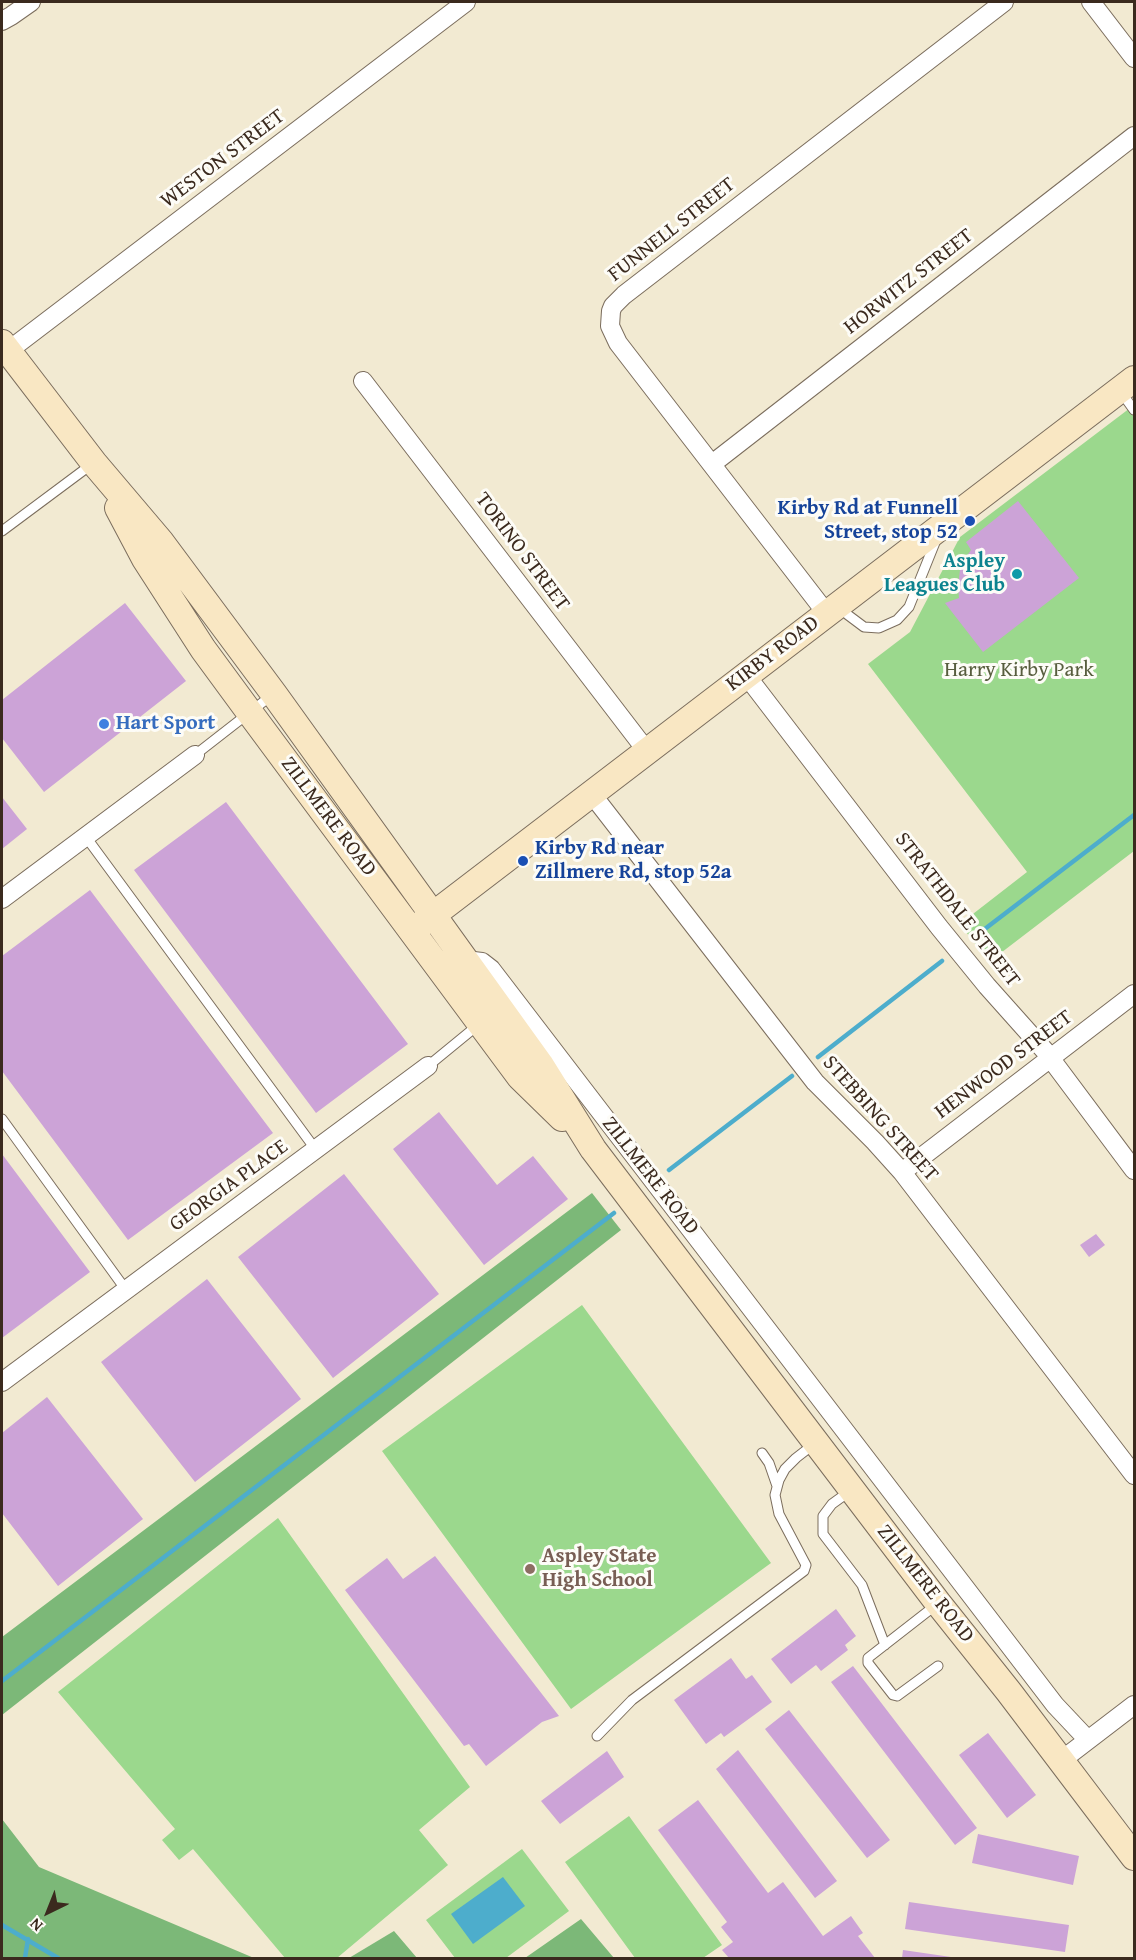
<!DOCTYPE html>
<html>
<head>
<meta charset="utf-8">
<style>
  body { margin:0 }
  #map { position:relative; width:1136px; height:1960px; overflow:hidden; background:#f2ead2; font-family:"Gentium Book Plus",serif }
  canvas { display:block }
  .frame { position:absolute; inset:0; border:3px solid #3b2a1e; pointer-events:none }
  .north { position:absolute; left:18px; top:1882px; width:60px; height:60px; -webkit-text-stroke:4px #fdfcf7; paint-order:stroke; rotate:223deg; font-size:16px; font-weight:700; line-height:24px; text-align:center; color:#3b2a1e }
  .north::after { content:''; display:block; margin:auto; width:21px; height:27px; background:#3b2a1e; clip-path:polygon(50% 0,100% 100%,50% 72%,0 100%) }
</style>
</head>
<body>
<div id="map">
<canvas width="1136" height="1960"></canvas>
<div class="frame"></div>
<div class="north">N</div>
</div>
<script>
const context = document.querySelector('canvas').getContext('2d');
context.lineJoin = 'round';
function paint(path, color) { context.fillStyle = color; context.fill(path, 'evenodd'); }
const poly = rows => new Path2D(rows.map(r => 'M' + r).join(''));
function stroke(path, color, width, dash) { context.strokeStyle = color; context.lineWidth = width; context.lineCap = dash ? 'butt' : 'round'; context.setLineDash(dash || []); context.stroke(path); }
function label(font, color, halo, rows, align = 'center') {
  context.font = font + ' "Gentium Book Plus",serif'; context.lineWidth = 6; context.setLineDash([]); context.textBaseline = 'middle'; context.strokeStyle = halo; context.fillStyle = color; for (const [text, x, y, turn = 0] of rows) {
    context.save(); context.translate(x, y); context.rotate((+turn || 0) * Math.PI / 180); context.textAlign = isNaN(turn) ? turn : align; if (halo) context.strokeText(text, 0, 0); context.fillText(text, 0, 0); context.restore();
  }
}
const green = poly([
  [1134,405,1134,851,989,962,960,924,1027,872,868,664,910,632,960,537],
  [582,1305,771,1563,571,1709,382,1451],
  [278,1518,470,1787,419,1830,448,1865,337,1958,285,1958,193,1849,179,1860,162,1840,175,1829,58,1692],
  [629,1816,722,1945,703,1958,635,1958,565,1862],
  [522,1849,569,1911,506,1958,455,1958,426,1920]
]);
const forest = poly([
  [592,1193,621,1230,2,1715,2,1637],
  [2,1819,39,1867,254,1958,2,1958],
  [581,1919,614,1958,525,1958],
  [394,1931,417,1958,349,1958]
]);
const water = poly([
  [503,1877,525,1906,473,1944,451,1914]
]);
const stream = poly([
  [973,938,1134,815],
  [818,1057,942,961],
  [669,1170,792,1076],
  [2,1681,614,1213],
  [2,1925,58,1958],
  [25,1958,28,1939]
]);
const building = poly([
  [1018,501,1079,578,983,652,945,603,959,598,958,586,960,570,964,560,971,550,966,542],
  [125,603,186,681,44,792,2,738,2,700],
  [2,797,27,829,2,849],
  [226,802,408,1044,316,1113,134,870],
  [90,890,273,1133,128,1240,2,1071,2,956],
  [439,1112,497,1185,533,1156,568,1199,484,1265,393,1149],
  [2,1154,90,1272,2,1338],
  [344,1174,439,1294,333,1378,238,1257],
  [1096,1234,1105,1245,1089,1257,1080,1245],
  [207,1279,301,1399,195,1482,101,1362],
  [47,1397,143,1519,58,1586,2,1513,2,1433],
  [435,1556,559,1716,542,1722,486,1766,469,1744,464,1746,345,1590,387,1558,403,1579],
  [836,1609,856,1636,845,1645,848,1650,821,1671,816,1665,791,1684,771,1659],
  [731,1658,746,1679,752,1675,772,1702,724,1737,721,1733,706,1744,674,1700],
  [853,1666,977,1828,955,1845,831,1682],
  [789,1710,890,1840,867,1858,765,1729],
  [988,1733,1036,1795,1007,1818,959,1755],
  [738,1750,837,1881,815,1898,716,1769],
  [607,1751,624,1777,560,1824,541,1801],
  [698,1800,768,1893,783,1882,823,1936,851,1916,863,1933,858,1936,875,1958,729,1958,722,1950,733,1942,721,1927,727,1922,658,1830],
  [978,1834,1079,1856,1073,1885,972,1863],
  [909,1902,1069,1925,1065,1952,905,1929],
  [903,1950,951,1957,951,1958,902,1958]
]);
const lane = poly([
  [1121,392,1134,410],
  [2,531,92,464],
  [840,606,848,615,864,627,879,628,897,620,909,607,936,540],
  [195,755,272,695],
  [86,837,316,1150],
  [428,1066,478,1025],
  [2,1119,126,1290],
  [762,1453,769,1463,777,1486],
  [850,1491,832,1504,823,1516,823,1534,862,1585,885,1645],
  [936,1605,868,1658,868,1663,893,1695,897,1696,938,1666],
  [597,1736,632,1700,804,1571,806,1565,779,1514,775,1495,779,1480,785,1469,796,1458,814,1444]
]);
const street = poly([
  [1091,2,1134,58],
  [2,21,11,16,31,2],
  [8,351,466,2],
  [363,381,646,750],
  [712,464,1134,136],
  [827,614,618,343,610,326,611,311,613,306,624,295,1004,2],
  [746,675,939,927,987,986,1045,1051,1134,1170],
  [591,793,815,1082,875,1142,902,1172,1134,1475],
  [2,899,195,755],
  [465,960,482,962,491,969,1055,1705,1088,1740],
  [902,1172,1134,994],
  [2,1382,428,1066],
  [1062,1760,1134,1705]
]);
const secondary = poly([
  [2,343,94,463,161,542,274,694,540,1064,593,1149,938,1603,1009,1692,1134,1857],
  [118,508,145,559,203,649,250,713,520,1077,562,1118],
  [412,931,1134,379]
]);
const markers = [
  [970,521,6,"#1a4fb4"],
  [1017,574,6,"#0f9aa8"],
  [104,724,6,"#3f7fe0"],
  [523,861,6,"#1a4fb4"],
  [530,1569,6,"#8d6e63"]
];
const streetNames = [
  ["WESTON STREET",223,159,-37],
  ["FUNNELL STREET",672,230,-38],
  ["HORWITZ STREET",909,282,-38],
  ["TORINO STREET",522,552,53],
  ["KIRBY ROAD",773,654,-37],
  ["ZILLMERE ROAD",328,817,53],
  ["STRATHDALE STREET",957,910,52],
  ["HENWOOD STREET",1004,1065,-37],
  ["STEBBING STREET",880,1119,48],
  ["ZILLMERE ROAD",650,1176,52],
  ["GEORGIA PLACE",229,1186,-36],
  ["ZILLMERE ROAD",925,1584,52]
];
const transitNames = [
  ["Kirby Rd at Funnell",958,509],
  ["Street, stop 52",958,533],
  ["Kirby Rd near",535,849,"left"],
  ["Zillmere Rd, stop 52a",535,873,"left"]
];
const cultureNames = [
  ["Aspley",1005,562],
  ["Leagues Club",1005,586]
];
const parkNames = [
  ["Harry Kirby Park",1019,671]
];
const shopNames = [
  ["Hart Sport",116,724]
];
const educationNames = [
  ["Aspley State",542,1557],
  ["High School",542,1581]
];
paint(green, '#9bd88d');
paint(forest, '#7cb878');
paint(water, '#4dadcc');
stroke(stream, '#4dadcc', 4.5);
paint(building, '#cca3d7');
stroke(lane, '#7b6d5d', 11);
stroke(street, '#7b6d5d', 20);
stroke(secondary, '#7b6d5d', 28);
stroke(lane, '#fff', 9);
stroke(street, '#fff', 18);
stroke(secondary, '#f9e7c3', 26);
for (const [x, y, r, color] of markers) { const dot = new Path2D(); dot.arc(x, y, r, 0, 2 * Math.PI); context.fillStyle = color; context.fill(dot); stroke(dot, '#fdfcf7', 2); }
label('21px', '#3b2a1e', '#fdfcf7', streetNames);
label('bold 21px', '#164399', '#fdfcf7', transitNames, 'right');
label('bold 21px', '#0d838f', '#fdfcf7', cultureNames, 'right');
label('21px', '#585e3f', '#fdfcf7', parkNames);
label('bold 21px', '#366cbe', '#fdfcf7', shopNames, 'left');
label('bold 21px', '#785e54', '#fdfcf7', educationNames, 'left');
</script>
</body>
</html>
